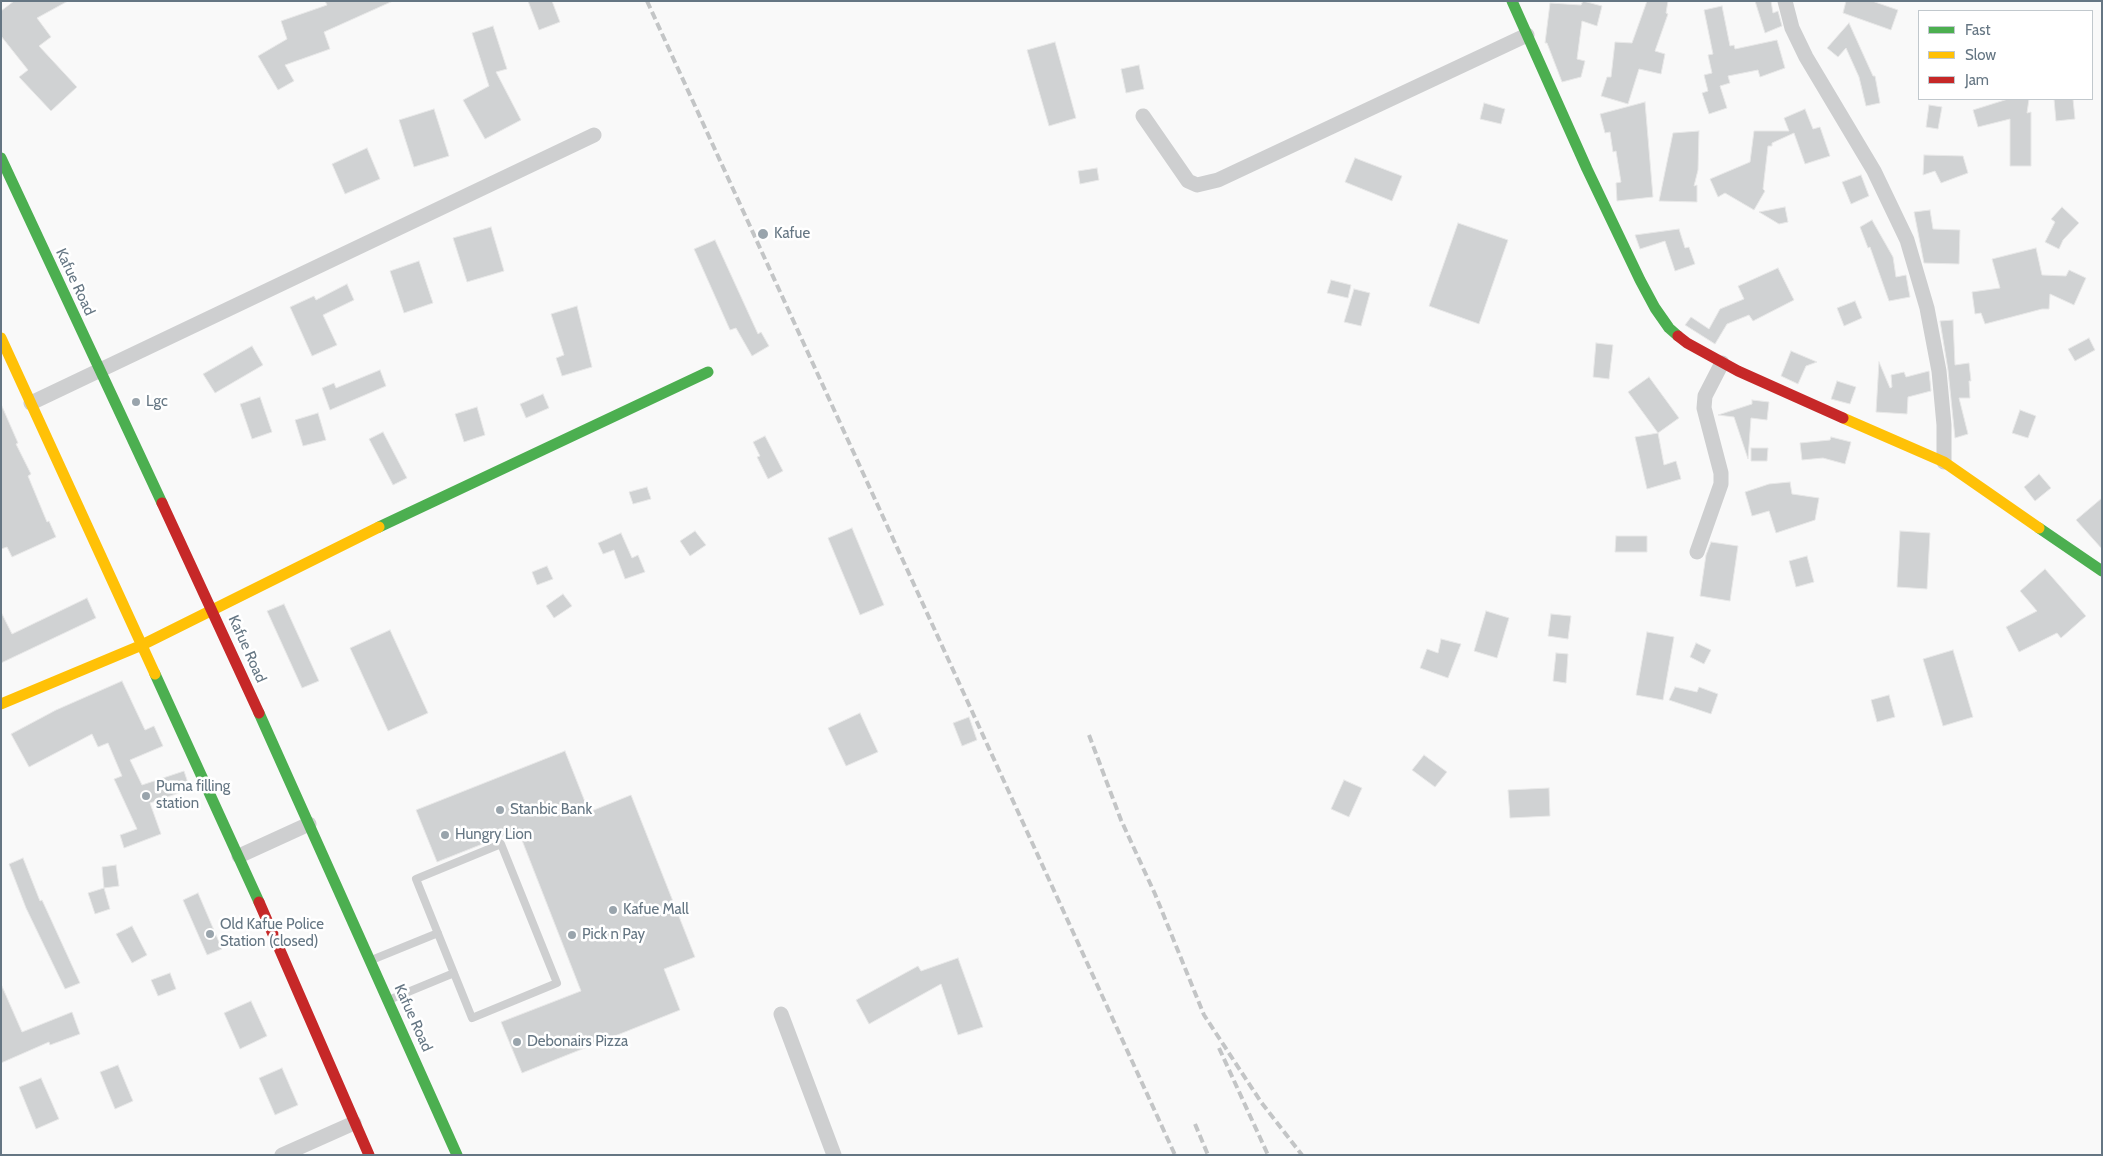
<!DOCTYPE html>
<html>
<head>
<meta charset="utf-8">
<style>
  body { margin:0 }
  #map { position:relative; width:2103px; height:1156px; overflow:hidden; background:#f9f9f9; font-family:Cabin,sans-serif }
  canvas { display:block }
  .frame { position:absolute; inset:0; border:2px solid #657683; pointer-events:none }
  .legend { position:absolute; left:1918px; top:10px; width:175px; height:90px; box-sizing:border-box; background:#fff; border:1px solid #c1c8cd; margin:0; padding:6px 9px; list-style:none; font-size:15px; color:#657683 }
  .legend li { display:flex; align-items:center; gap:10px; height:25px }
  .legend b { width:25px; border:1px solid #c1c8cd }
</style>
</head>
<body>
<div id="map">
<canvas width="2103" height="1156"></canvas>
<div class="frame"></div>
<ul class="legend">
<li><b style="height:6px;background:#4caf50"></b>Fast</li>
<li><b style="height:6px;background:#ffc107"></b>Slow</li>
<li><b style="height:6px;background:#c62828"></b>Jam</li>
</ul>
</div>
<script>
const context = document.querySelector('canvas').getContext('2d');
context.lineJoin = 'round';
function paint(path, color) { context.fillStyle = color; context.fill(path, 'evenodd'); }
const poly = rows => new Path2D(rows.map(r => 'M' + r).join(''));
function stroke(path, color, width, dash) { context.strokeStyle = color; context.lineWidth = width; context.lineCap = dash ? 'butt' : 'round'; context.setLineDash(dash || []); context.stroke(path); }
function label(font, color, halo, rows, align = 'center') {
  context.font = font + ' Cabin,sans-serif'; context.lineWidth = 5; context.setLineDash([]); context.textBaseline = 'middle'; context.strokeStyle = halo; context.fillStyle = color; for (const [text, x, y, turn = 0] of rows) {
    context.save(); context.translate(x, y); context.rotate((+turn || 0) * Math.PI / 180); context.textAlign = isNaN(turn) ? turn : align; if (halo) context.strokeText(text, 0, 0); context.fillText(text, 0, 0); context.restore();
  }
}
const building = poly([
  [14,1,68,1,37,18,51,37,39,46,77,87,51,111,19,77,28,70,1,36,1,11,14,1],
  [325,1,393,1,324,32,330,49,285,65,294,81,278,90,258,56,287,39,281,21,327,5,325,1],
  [528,1,552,1,560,22,539,30,528,1],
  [1583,1,1602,6,1597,26,1582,21,1577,59,1585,61,1581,77,1562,82,1547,43,1545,43,1550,3,1581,5,1583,1],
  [1647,1,1668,1,1666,13,1668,14,1655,51,1665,54,1661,74,1639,69,1628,104,1601,96,1607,77,1611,77,1615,42,1632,43,1647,1],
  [1755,1,1771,1,1773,13,1778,11,1782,26,1765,33,1755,1],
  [1846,1,1872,1,1898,10,1891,30,1843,13,1846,1],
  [1722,6,1730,46,1734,45,1735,49,1777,40,1785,68,1760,77,1758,70,1728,76,1730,83,1720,86,1727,108,1709,114,1702,93,1708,91,1704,75,1712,73,1708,55,1713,54,1704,10,1722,6],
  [1849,23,1873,76,1875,76,1880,103,1866,106,1859,77,1846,48,1838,57,1827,48,1849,23],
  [493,26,507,69,496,72,521,120,485,139,463,100,489,86,472,33,493,26],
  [1055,42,1076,118,1049,126,1027,50,1055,42],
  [1139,65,1144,89,1126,93,1121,69,1139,65],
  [2008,99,2029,99,2027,113,2031,112,2031,166,2010,166,2010,119,1978,127,1973,110,2008,99],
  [2054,99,2073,99,2075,119,2056,121,2054,99],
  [1645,102,1653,197,1617,201,1616,183,1621,182,1616,151,1613,152,1610,132,1605,133,1600,114,1645,102],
  [1484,103,1505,109,1501,124,1480,119,1484,103],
  [1929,105,1942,107,1938,129,1926,127,1929,105],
  [434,109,449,156,414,167,399,120,434,109],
  [1805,109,1813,129,1820,127,1830,156,1805,164,1794,133,1772,143,1772,146,1768,146,1763,189,1765,191,1754,210,1725,193,1718,197,1710,179,1750,162,1754,131,1789,131,1784,118,1805,109],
  [1699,131,1698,170,1694,186,1697,185,1697,202,1659,201,1673,133,1699,131],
  [367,148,380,179,345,194,332,164,367,148],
  [1924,155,1963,156,1968,173,1941,183,1935,171,1923,175,1924,155],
  [1355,158,1402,176,1392,201,1345,182,1355,158],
  [1097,168,1099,180,1080,184,1078,171,1097,168],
  [1861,175,1869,196,1851,204,1842,182,1861,175],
  [1785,207,1788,222,1779,224,1759,212,1785,207],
  [2062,207,2079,223,2063,240,2059,249,2045,242,2055,222,2051,219,2062,207],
  [1930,210,1933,229,1960,230,1959,264,1924,263,1914,212,1930,210],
  [1872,220,1893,257,1896,277,1906,275,1910,297,1889,301,1870,247,1868,248,1860,227,1872,220],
  [1458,223,1508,240,1479,324,1429,306,1458,223],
  [491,227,504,271,467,282,453,238,491,227],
  [1679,229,1685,248,1689,247,1695,264,1675,271,1665,241,1640,249,1635,235,1679,229],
  [715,240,758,334,761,332,769,346,752,356,736,328,730,330,694,249,715,240],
  [2036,248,2042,275,2066,276,2069,270,2086,278,2074,305,2050,294,2049,309,2042,309,1985,324,1981,313,1975,314,1972,292,2000,288,1992,259,2036,248],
  [419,261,433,303,404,313,390,271,419,261],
  [1778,268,1794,300,1753,321,1749,315,1727,324,1715,344,1685,325,1691,317,1709,329,1720,309,1744,299,1738,286,1778,268],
  [1331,280,1351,285,1348,298,1327,293,1331,280],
  [347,284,354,300,323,315,337,345,312,356,290,307,314,296,316,300,347,284],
  [1354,289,1370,293,1361,326,1344,322,1354,289],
  [1855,301,1862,318,1844,326,1837,308,1855,301],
  [577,306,592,367,562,376,556,358,564,355,551,314,577,306],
  [1953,320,1955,365,1969,363,1971,381,1969,381,1970,398,1959,398,1968,434,1955,438,1948,370,1940,321,1953,320],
  [2089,338,2095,350,2075,361,2068,349,2089,338],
  [1596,343,1613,345,1609,379,1593,377,1596,343],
  [252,346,263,365,215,393,203,374,252,346],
  [1791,351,1817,362,1806,366,1798,384,1781,376,1791,351],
  [1879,362,1890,388,1892,387,1891,375,1904,372,1906,377,1929,371,1931,391,1908,397,1907,414,1876,412,1879,362],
  [380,370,386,386,330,410,322,388,334,383,336,388,380,370],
  [1649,377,1679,418,1658,433,1628,392,1649,377],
  [1837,381,1856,387,1850,404,1831,399,1837,381],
  [543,394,549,408,526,418,520,404,543,394],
  [260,397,272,432,252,439,240,404,260,397],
  [1752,400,1769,402,1767,420,1751,418,1748,459,1734,417,1718,415,1752,404,1752,400],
  [1,404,18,443,16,444,31,474,28,476,47,522,49,521,56,537,12,557,7,547,1,549,1,404],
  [477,407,485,435,464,442,455,414,477,407],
  [2020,410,2036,416,2028,438,2012,433,2020,410],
  [318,413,326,440,303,446,295,420,318,413],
  [383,432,407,478,393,485,369,439,383,432],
  [1658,433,1664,465,1676,461,1681,479,1647,489,1635,437,1658,433],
  [765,436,783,471,768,479,757,457,760,456,753,442,765,436],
  [1831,437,1851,442,1845,464,1823,458,1802,460,1800,443,1830,440,1831,437],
  [1751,448,1768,448,1767,461,1751,461,1751,448],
  [2039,474,2051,488,2035,501,2024,487,2039,474],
  [1790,482,1792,494,1819,498,1815,520,1776,533,1769,511,1752,516,1745,492,1769,484,1790,482],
  [647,487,651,499,633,504,629,492,647,487],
  [2102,498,2102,549,2076,520,2102,498],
  [852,528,884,605,860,615,828,538,852,528],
  [695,531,706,545,690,556,680,541,695,531],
  [1900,531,1930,533,1927,589,1897,587,1900,531],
  [621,533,632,558,638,555,645,572,625,579,614,550,603,554,598,543,621,533],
  [1616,536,1647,536,1647,552,1615,552,1616,536],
  [1711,542,1738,546,1730,601,1700,596,1706,555,1711,542],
  [1807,556,1814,582,1796,587,1789,561,1807,556],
  [547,566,553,579,537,585,532,572,547,566],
  [2045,569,2086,616,2061,638,2057,633,2019,652,2006,627,2037,611,2020,591,2045,569],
  [563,594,572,606,554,618,546,606,563,594],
  [87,598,96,618,1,663,1,612,12,634,87,598],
  [284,604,319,681,302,688,267,611,284,604],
  [1486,611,1509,618,1497,658,1474,651,1486,611],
  [1551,614,1571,616,1568,639,1548,636,1551,614],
  [390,630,428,713,388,731,350,648,390,630],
  [1647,632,1674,637,1663,700,1636,695,1647,632],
  [1441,639,1461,644,1448,678,1420,668,1427,649,1438,653,1441,639],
  [1696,643,1711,650,1704,664,1690,657,1696,643],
  [1953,650,1973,717,1943,726,1923,659,1953,650],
  [1556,653,1568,654,1566,683,1553,681,1556,653],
  [122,681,145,730,154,726,163,746,130,760,142,785,184,771,190,789,150,803,161,834,124,848,120,835,137,829,114,779,122,776,108,743,98,747,92,734,29,767,11,734,56,710,122,681],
  [1675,687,1697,692,1699,687,1718,694,1711,714,1669,700,1675,687],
  [1889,695,1895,717,1877,722,1871,700,1889,695],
  [860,713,878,752,846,766,828,728,860,713],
  [969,717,977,740,962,746,953,723,969,717],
  [565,751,589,812,631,795,695,957,664,969,680,1010,522,1073,501,1022,581,991,518,830,437,862,416,810,565,751],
  [1424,755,1447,772,1435,787,1412,770,1424,755],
  [1344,780,1362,788,1349,817,1331,809,1344,780],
  [1549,788,1550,816,1510,818,1508,790,1549,788],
  [23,858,40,901,42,900,80,983,65,989,26,908,9,864,23,858],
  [116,865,119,886,104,888,102,867,116,865],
  [104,888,110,909,95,914,88,893,104,888],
  [198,893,222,949,207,955,183,900,198,893],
  [132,926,147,955,132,963,116,934,132,926],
  [958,958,983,1027,958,1035,941,984,869,1024,856,1000,918,966,921,971,958,958],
  [170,973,176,989,158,996,151,980,170,973],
  [1,984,22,1032,72,1012,80,1034,50,1045,49,1042,1,1063,1,984],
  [251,1001,267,1036,240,1049,224,1013,251,1001],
  [118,1065,133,1101,115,1109,100,1072,118,1065],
  [282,1068,298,1105,275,1115,259,1078,282,1068],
  [41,1078,59,1119,36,1129,19,1087,41,1078]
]);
const lane = poly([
  [501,844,557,983,472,1018,416,879,501,844],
  [374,959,438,933],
  [391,999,454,973]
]);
const street = poly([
  [1785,1,1792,28,1806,57,1874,171,1907,240,1927,308,1939,371,1944,425,1944,462],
  [1143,116,1188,181,1197,185,1218,180,1527,35],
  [31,403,594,135],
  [1697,552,1721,484,1721,473,1704,408,1705,396,1722,363],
  [239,856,309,824],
  [781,1014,834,1155],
  [282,1155,354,1123]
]);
const fast = poly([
  [1512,1,1587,169,1640,280,1655,308,1669,328,1678,336],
  [1,158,162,503],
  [379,527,708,372],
  [2039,528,2102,571],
  [155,674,259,902],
  [259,713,457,1155]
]);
const slow = poly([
  [1,338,155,674],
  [1843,418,1944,462,2039,528],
  [1,704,142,645,379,527]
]);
const jam = poly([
  [1678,336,1687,343,1738,371,1843,418],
  [162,503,259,713],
  [259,902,369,1155]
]);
const rail = poly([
  [647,1,1175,1155],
  [1089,735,1121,820,1155,894,1204,1015,1261,1102,1302,1155],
  [1219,1048,1268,1155],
  [1195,1124,1208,1155]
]);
const markers = [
  [763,234,6,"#99a4ac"],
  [136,402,5,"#99a4ac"],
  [146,796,5,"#99a4ac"],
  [500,810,5,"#99a4ac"],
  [445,835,5,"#99a4ac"],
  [613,910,5,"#99a4ac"],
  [210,934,5,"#99a4ac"],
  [572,935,5,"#99a4ac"],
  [517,1042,5,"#99a4ac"]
];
const poiNames = [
  ["Kafue",774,234],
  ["Lgc",146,402],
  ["Puma filling",156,787],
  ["station",156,804],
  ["Stanbic Bank",510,810],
  ["Hungry Lion",455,835],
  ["Kafue Mall",623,910],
  ["Old Kafue Police",220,925],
  ["Station (closed)",220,942],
  ["Pick n Pay",582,935],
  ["Debonairs Pizza",527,1042]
];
const streetNames = [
  ["Kafue Road",75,282,65],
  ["Kafue Road",247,649,66],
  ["Kafue Road",413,1018,66]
];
paint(building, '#d0d2d3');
stroke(building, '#e8e8e8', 1);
stroke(lane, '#cecfd0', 8);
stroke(street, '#cecfd0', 15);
stroke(fast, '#4caf50', 11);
stroke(slow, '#ffc107', 11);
stroke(jam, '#c62828', 11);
stroke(rail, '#c3c5c6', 4, [8, 4]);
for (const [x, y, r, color] of markers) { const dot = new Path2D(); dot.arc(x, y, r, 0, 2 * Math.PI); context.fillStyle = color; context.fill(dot); stroke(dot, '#fff', 2); }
label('15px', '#657683', '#fff', poiNames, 'left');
label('15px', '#657683', '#fff', streetNames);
</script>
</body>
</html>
